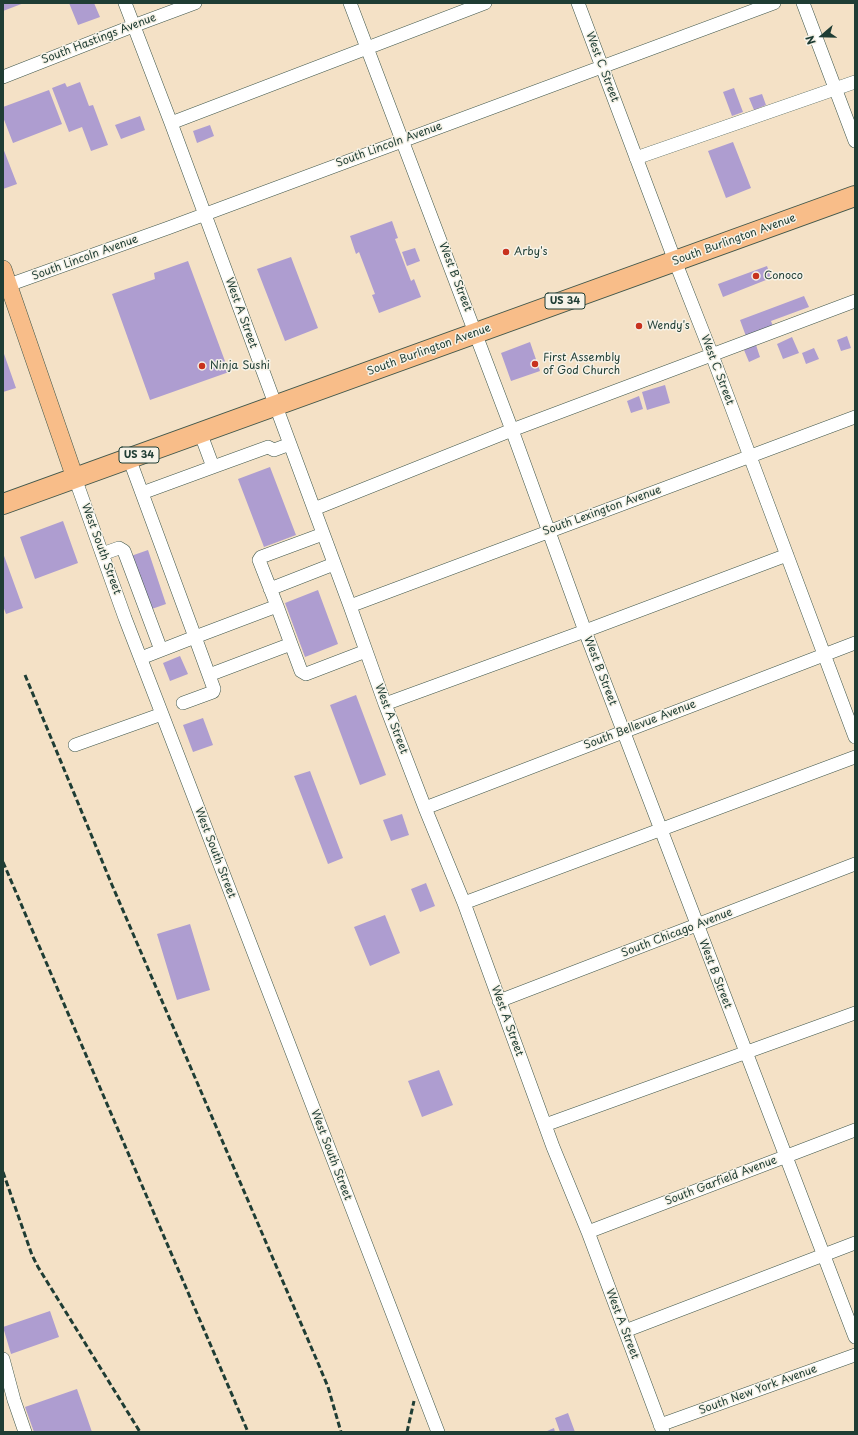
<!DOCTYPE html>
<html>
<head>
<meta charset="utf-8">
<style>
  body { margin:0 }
  #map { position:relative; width:858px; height:1435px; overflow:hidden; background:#f4e1c6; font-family:"Playpen Sans",sans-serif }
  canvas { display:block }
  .frame { position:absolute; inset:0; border:4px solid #1f3d34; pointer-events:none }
  .north { position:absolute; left:802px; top:16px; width:40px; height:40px; -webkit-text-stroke:3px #f7f3e8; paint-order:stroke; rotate:250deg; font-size:11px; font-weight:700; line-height:16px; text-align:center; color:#1f3d34 }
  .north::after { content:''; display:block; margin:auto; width:14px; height:18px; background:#1f3d34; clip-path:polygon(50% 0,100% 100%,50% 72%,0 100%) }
</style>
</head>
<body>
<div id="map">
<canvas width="858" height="1435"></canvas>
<div class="frame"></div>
<div class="north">N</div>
</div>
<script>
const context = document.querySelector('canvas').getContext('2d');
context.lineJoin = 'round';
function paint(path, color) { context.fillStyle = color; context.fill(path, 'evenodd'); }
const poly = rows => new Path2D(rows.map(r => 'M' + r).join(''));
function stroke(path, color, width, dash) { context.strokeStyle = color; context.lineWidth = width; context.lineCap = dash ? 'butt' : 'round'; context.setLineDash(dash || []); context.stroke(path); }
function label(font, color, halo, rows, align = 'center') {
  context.font = font + ' "Playpen Sans",sans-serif'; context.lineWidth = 3; context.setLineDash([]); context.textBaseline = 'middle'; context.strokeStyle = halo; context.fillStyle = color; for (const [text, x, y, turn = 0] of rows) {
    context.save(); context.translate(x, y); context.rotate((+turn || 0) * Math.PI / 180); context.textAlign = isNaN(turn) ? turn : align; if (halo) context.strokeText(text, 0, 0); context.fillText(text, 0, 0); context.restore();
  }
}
const building = poly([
  [3,3,24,3,3,11],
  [69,3,94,3,100,17,78,25],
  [80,82,89,106,93,105,108,145,91,151,82,127,69,132,52,88,65,83,67,87],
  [734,88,743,112,732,116,723,92],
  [49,90,62,124,13,143,3,117,3,107],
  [762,94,766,105,754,110,749,98],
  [140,116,145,130,121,139,115,125],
  [210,125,214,136,197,143,193,131],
  [733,142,751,188,726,198,708,151],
  [3,148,17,184,3,189],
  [392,221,398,238,395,239,411,281,414,279,421,297,379,313,372,295,375,294,359,252,356,254,350,236],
  [415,248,420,261,407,266,402,252],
  [291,257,318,328,285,341,257,269],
  [188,261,229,372,150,400,112,294,155,279,154,273],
  [767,266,771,278,723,297,718,284],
  [804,296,809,307,771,321,774,329,747,339,740,320],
  [847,336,851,348,841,351,837,340],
  [792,337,799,353,783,359,777,344],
  [530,342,540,371,511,381,501,353],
  [756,345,760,357,749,362,744,350],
  [814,348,819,359,806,364,802,353],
  [3,351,16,388,3,392],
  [665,385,670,403,647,410,642,392],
  [639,396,643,409,631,413,627,401],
  [270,467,296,535,264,547,238,479],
  [63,521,78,563,35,579,20,537],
  [148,550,166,604,149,610,131,556],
  [3,553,23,608,6,614,3,606],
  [318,590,338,644,305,657,285,603],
  [180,656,188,674,170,681,163,663],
  [356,695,386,775,360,785,330,705],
  [203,718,213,745,193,752,183,725],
  [310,771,343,858,328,864,294,776],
  [402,814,409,835,391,841,383,820],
  [426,883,435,906,420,912,411,889],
  [385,915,400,953,370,966,354,927],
  [190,924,210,990,177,1000,157,934],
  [439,1070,453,1105,422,1117,408,1081],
  [50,1311,59,1337,11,1354,3,1327],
  [77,1389,92,1432,34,1432,25,1407],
  [568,1413,575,1432,560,1432,555,1418],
  [554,1428,555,1432,545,1432]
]);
const minor = poly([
  [125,3,171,123,350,606,385,704,425,808,464,903,553,1147,588,1232,663,1432],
  [350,3,512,430,585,631,855,1337],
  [578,3,675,261,712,355,855,737],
  [803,3,855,141],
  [3,77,133,26,195,3],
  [171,123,485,3],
  [636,158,855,82],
  [3,287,168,228,774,3],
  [129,458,195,637,141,658],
  [213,467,268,447,274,450,290,444],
  [75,478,125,618,162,714,438,1432],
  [142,493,213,467,200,432],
  [314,509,512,430,855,301],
  [102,554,119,548,124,551,161,650],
  [270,589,334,564],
  [350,606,855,417],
  [291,644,301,671,306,674,366,651],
  [209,675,291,644,277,606],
  [183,703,213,692,214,689,195,637,277,606,259,560,261,557,323,534],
  [385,704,585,631,787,555],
  [75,745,162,714],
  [425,808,855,643],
  [464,903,855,757],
  [499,1001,855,864],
  [545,1125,855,1013],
  [588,1232,855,1130],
  [625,1331,855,1243],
  [3,1359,14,1400,25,1432],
  [660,1425,855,1355]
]);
const major = poly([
  [3,269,75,478]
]);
const highway = poly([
  [3,504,855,196]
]);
const rail = poly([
  [25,675,112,885,318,1363,328,1387,341,1432],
  [3,862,248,1432],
  [3,1172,32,1255,38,1267,140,1432],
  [407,1432,414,1401]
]);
const markers = [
  [506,252,4,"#c8321e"],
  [756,276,4,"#c8321e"],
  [639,326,4,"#c8321e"],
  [535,364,4,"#c8321e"],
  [202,366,4,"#c8321e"]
];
const shields = [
  [565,301,40],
  [139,455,40]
];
const shieldNames = [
  ["US 34",565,301],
  ["US 34",139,455]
];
const streetNames = [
  ["South Hastings Avenue",99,39,-21],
  ["West C Street",602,67,69],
  ["South Lincoln Avenue",389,145,-20],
  ["South Burlington Avenue",734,240,-20],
  ["South Lincoln Avenue",85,258,-20],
  ["West B Street",455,277,69],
  ["West A Street",241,313,70],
  ["South Burlington Avenue",429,350,-20],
  ["West C Street",717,370,69],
  ["South Lexington Avenue",602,511,-20],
  ["West South Street",101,549,70],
  ["West B Street",600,671,69],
  ["West A Street",391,719,69],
  ["South Bellevue Avenue",640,725,-21],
  ["West South Street",215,853,69],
  ["South Chicago Avenue",677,933,-21],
  ["West B Street",715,974,69],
  ["West A Street",507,1021,70],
  ["West South Street",331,1155,69],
  ["South Garfield Avenue",721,1181,-21],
  ["West A Street",622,1324,69],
  ["South New York Avenue",758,1390,-20]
];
const poiNames = [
  ["Arby's",514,252],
  ["Conoco",764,276],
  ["Wendy's",647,326],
  ["First Assembly",543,358],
  ["of God Church",543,371],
  ["Ninja Sushi",210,366]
];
paint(building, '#ae9dd0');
stroke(minor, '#3f564a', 14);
stroke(major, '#3f564a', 18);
stroke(highway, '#3f564a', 22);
stroke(minor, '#fff', 13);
stroke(major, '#f8bd89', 17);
stroke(highway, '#f8bd89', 20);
stroke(rail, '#1f3d34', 3, [6, 3]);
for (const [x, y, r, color] of markers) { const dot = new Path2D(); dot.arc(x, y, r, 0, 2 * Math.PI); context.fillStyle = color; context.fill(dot); stroke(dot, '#f7f3e8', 1.5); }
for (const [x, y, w] of shields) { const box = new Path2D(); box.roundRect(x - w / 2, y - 8, w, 16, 3); context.fillStyle = '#f7f3e8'; context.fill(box); stroke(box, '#1f3d34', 1); }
label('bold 10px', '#1f3d34', null, shieldNames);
label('11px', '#1f3d34', '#f7f3e8', streetNames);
label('11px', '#1f3d34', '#f7f3e8', poiNames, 'left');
</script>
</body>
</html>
